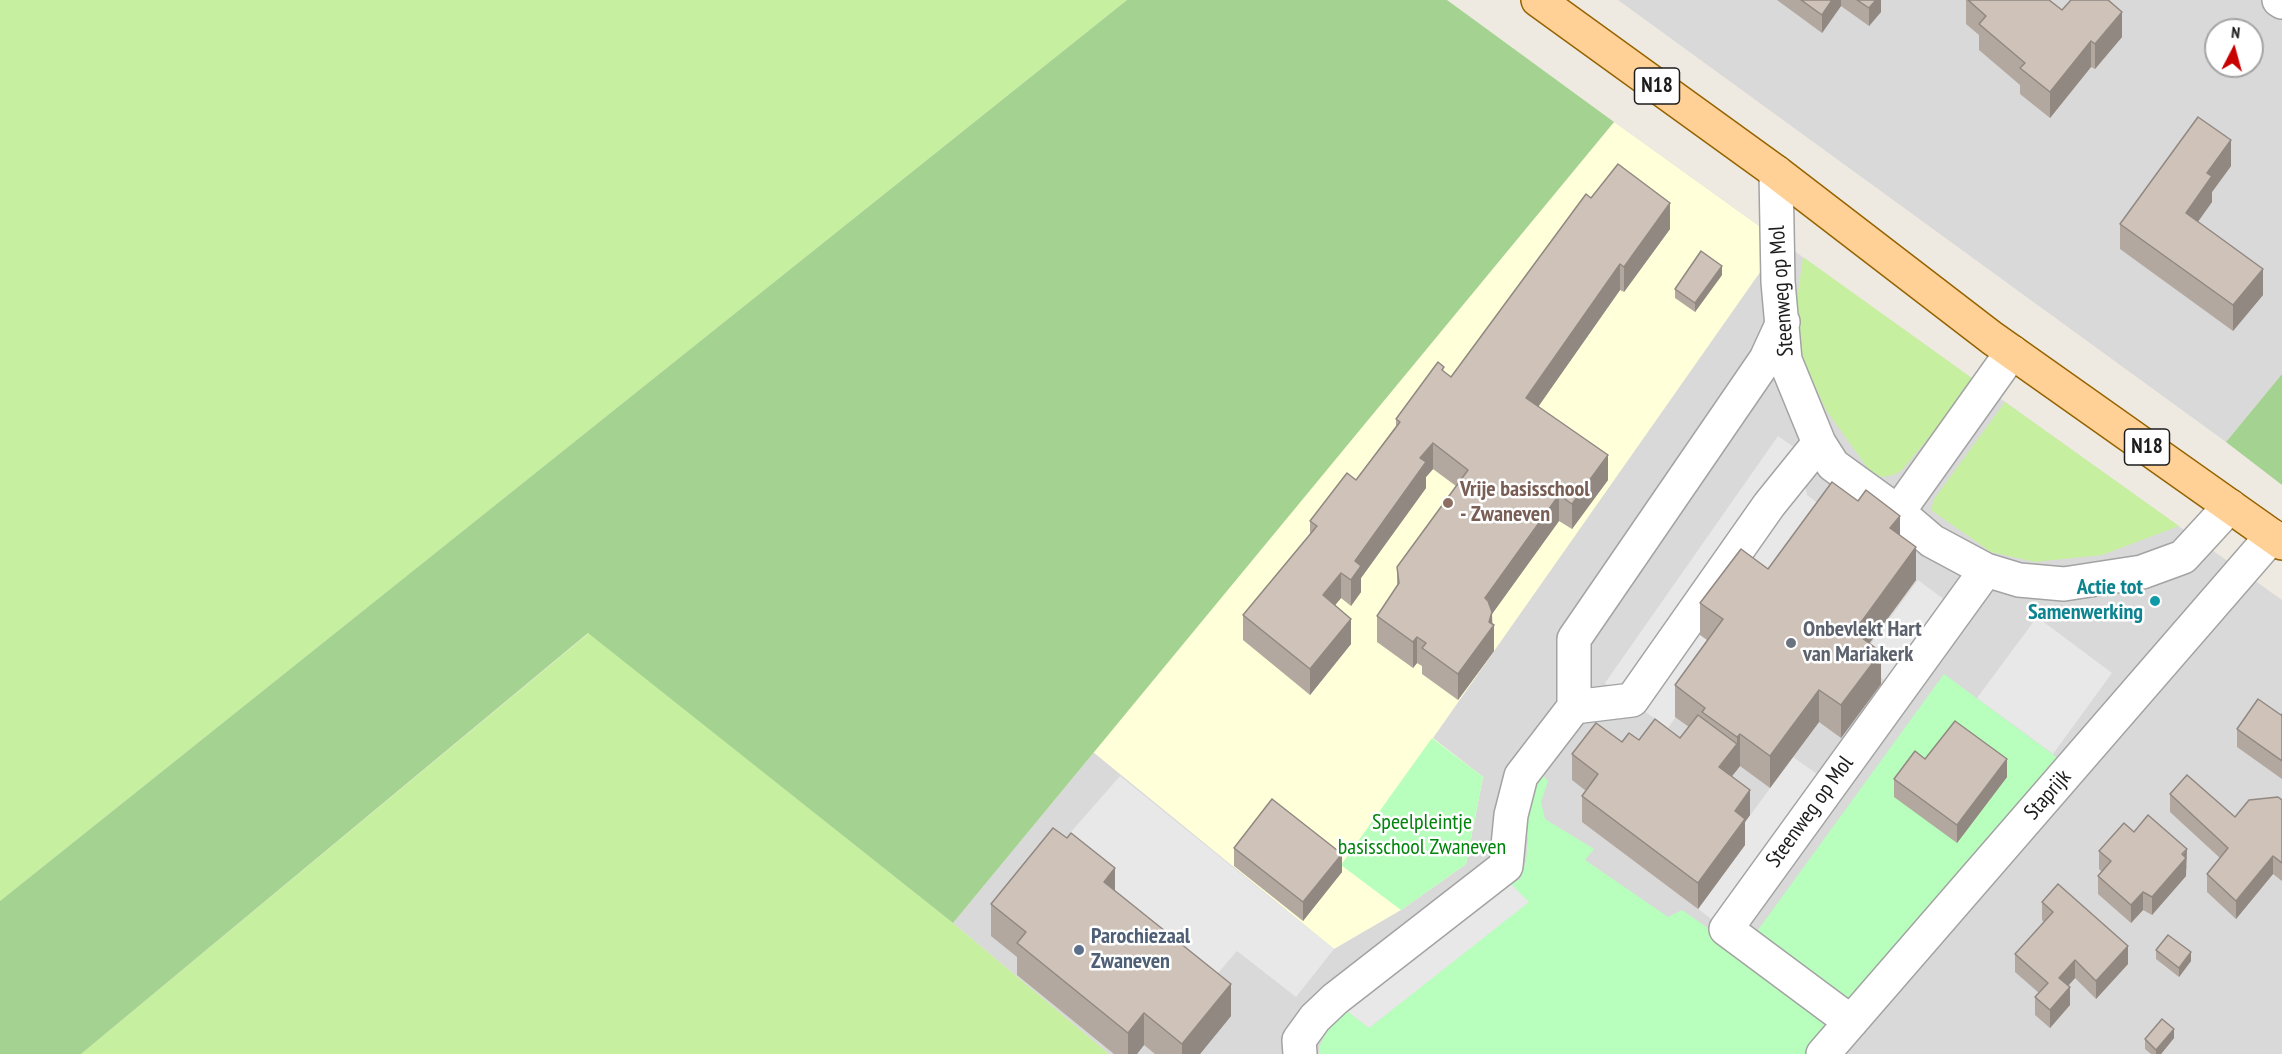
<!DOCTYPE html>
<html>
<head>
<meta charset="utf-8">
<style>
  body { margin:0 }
  #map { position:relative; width:2282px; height:1054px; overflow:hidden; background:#efeae1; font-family:"PT Sans Narrow",sans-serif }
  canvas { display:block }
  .north { position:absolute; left:2204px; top:18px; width:60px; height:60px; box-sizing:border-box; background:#fff; border:2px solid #a4a4a4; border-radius:50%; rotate:6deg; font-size:16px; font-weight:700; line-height:24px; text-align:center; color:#1c1c1c }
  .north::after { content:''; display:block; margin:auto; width:21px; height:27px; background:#c90000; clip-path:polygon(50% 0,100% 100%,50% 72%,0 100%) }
</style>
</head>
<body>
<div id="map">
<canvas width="2282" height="1054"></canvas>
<div class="north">N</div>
</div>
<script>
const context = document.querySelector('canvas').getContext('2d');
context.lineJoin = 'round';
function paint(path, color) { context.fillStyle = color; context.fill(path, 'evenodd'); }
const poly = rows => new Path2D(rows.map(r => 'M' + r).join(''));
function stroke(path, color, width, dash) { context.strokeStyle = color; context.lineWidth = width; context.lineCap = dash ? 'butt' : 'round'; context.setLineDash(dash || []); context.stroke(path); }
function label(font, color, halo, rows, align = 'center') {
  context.font = font + ' "PT Sans Narrow",sans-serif'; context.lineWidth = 5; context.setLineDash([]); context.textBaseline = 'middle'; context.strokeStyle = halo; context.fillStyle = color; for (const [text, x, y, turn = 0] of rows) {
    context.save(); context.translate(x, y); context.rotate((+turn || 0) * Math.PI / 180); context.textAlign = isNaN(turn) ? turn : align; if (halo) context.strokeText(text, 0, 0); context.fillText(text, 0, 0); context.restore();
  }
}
const residential = poly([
  [1618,0,2282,0,2282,374,2226,442],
  [2216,30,2252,30,2252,66,2216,66],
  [1614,122,2282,600,2282,1054,1109,1054,953,923]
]);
const education = poly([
  [1614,122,1766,231,1763,268,1433,738,1483,777,1466,864,1401,910,1334,949,1093,752]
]);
const grass = poly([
  [0,0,1127,0,0,901],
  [1803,257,1976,381,1902,470,1894,475,1882,477,1869,470,1826,410,1803,359,1795,313],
  [2005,402,2179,526,2102,555,2035,562,1991,552,1931,510,1934,499],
  [589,633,953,923,1109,1054,81,1054]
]);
const forest = poly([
  [1127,0,1447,0,1614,122,953,923,588,633,81,1054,0,1054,0,901],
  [2282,374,2282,485,2226,442]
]);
const park = poly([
  [1944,674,2063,762,1808,1054,1319,1054,1319,1047,1327,1031,1347,1011,1369,1028,1528,902,1511,884,1520,879,1526,861,1528,838,1522,819,1540,772,1548,781,1541,802,1545,819,1594,849,1585,860,1668,917,1682,910,1742,952],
  [1432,738,1483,777,1466,864,1401,910,1341,865]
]);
const parking = poly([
  [1778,436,1798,450,1807,495,1832,514,1723,651,1668,728,1605,683],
  [1918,580,1949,603,1889,684,1859,660],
  [2037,617,2112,673,2053,754,1977,698],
  [1793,757,1820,776,1714,921,1698,909,1745,845,1735,836],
  [1120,776,1334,949,1296,997,1237,951,1213,979,1056,849],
  [1511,884,1529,902,1369,1028,1347,1011]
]);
const minor = poly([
  [2279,0,2282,2],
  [1776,172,1778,282,1785,360,1819,443,1833,465,1898,512,1932,541,1986,570,2019,580,2064,584,2142,572,2183,557,2230,506],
  [1898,512,2012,352],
  [1574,707,1632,700,1769,505,1819,443],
  [1851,1022,1726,929,1986,570],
  [1300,1054,1299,1040,1315,1018,1335,999,1506,866,1511,815,1521,776,1574,707,1574,639,1766,359,1783,322],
  [1823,1054,2272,536]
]);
const major = poly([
  [1538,0,1776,172,1992,338,2282,543]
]);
const wall = poly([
  [1777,0,1881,0,1881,12,1869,26,1841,6,1822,33],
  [1966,0,2049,0,2062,10,2122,37,2095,69,2091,67,2050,118,2020,94,2020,85,1979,50,1979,35,1966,24],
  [2231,166,2212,192,2212,202,2198,222,2263,295,2233,331,2120,249,2120,224],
  [1591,198,1670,229,1624,292,1620,290,1538,407,1608,480,1572,529,1559,521,1492,614,1494,651,1458,700,1422,674,1422,666,1417,663,1413,668,1377,642,1377,616,1397,586,1397,567,1456,486,1433,469,1426,477,1426,488,1361,578,1361,592,1351,606,1341,598,1335,605,1351,644,1310,695,1243,640,1243,615,1310,534,1310,521,1356,480,1396,426,1396,419,1444,372,1451,377],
  [1722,275,1695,312,1675,298,1675,289],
  [1900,535,1916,580,1869,644,1881,684,1841,738,1819,722,1770,788,1740,766,1732,776,1750,815,1745,822,1745,845,1698,909,1582,822,1582,796,1586,791,1572,780,1572,754,1622,742,1639,740,1680,738,1689,727,1675,717,1675,685,1707,640,1700,635,1700,603],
  [2282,714,2282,779,2237,747,2237,729],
  [1925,759,2007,777,1957,843,1894,797,1894,779],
  [2170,794,2235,817,2282,800,2282,881,2273,874,2236,919,2207,892,2207,874,2220,858,2170,812],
  [2134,832,2187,867,2186,868,2186,876,2152,915,2143,910,2131,923,2098,894,2098,876,2102,872,2099,869,2099,851],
  [1234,848,1342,872,1303,921,1234,866],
  [1115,891,1231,1016,1200,1054,1155,1054,1144,1045,1137,1054,1114,1054,1017,975,1017,957,991,936,991,904],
  [2042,902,2128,964,2096,999,2075,978,2068,986,2070,1005,2050,1028,2035,1015,2035,997,2039,993,2015,972,2015,954,2044,922,2042,920],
  [2156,950,2191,961,2179,977,2156,959],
  [2174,1038,2161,1054,2151,1054,2145,1049,2145,1039]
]);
const shadedWall = poly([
  [1832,0,1841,0,1841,6,1822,33,1822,15],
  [1876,0,1881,0,1881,12,1869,26,1869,8],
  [2122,12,2122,37,2095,69,2095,44],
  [2091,41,2091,67,2050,118,2050,92],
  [2231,140,2231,166,2212,192,2212,202,2186,238,2186,213,2207,173],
  [1670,203,1670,229,1624,292,1624,267],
  [1620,264,1620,290,1526,424,1526,398],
  [1722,266,1722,275,1695,312,1695,303],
  [2263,269,2263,295,2233,331,2233,305],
  [1433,443,1433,469,1426,477,1426,488,1361,578,1361,592,1351,606,1351,580,1355,561,1420,458],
  [1608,455,1608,480,1572,529,1572,504],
  [1559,495,1559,521,1492,614,1492,628,1494,625,1494,651,1458,700,1458,674,1485,598],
  [1900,516,1900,548,1890,528],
  [1916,547,1916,580,1854,664,1854,632],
  [1341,573,1341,598,1323,620,1323,595],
  [1351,619,1351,644,1310,695,1310,669],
  [1417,637,1417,663,1413,668,1413,642],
  [1881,652,1881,684,1841,738,1841,705],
  [1819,690,1819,722,1770,788,1770,756],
  [1740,734,1740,766,1737,770,1737,737],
  [1737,744,1737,770,1719,792,1719,767],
  [2007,759,2007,777,1957,843,1957,825],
  [1750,790,1750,815,1745,822,1745,845,1698,909,1698,883,1735,811],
  [2187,849,2186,876,2152,915,2152,897],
  [1342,854,1342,872,1303,921,1303,902],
  [2273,856,2273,874,2236,919,2236,901],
  [1115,868,1115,900,1104,882],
  [2143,892,2143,910,2131,923,2131,905],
  [2128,946,2128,964,2096,999,2096,981],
  [2191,952,2191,961,2179,977,2179,968],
  [2075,960,2075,978,2059,996,2059,978],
  [1231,984,1231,1016,1200,1054,1182,1054,1182,1044],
  [2070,987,2070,1005,2050,1028,2050,1010],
  [1144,1013,1144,1045,1137,1054,1128,1054,1128,1033],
  [2174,1029,2174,1038,2161,1054,2156,1054,2156,1050]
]);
const building = poly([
  [1801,0,1832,0,1822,15,1801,0],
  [1857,0,1876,0,1869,8,1857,0],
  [1968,0,2049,0,2062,10,2071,0,2108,0,2122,12,2095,44,2091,41,2050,92,2020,68,2025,63,1979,24,1986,16,1968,0],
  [2198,117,2231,140,2207,173,2212,176,2186,213,2263,269,2233,305,2120,224,2198,117],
  [1618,164,1670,203,1624,267,1620,264,1526,398,1608,455,1572,504,1559,495,1485,598,1488,601,1492,612,1489,622,1494,625,1458,674,1422,648,1426,643,1417,637,1413,642,1377,616,1399,583,1397,567,1468,470,1433,443,1420,458,1426,462,1355,561,1361,566,1351,580,1341,573,1323,595,1351,619,1310,669,1243,615,1317,526,1310,521,1347,473,1356,480,1400,422,1396,419,1438,362,1444,367,1442,370,1451,377,1586,194,1591,198,1618,164],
  [1701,251,1722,266,1695,303,1675,289,1701,251],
  [1832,482,1858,501,1866,490,1900,516,1890,528,1916,547,1854,632,1881,652,1841,705,1819,690,1770,756,1740,734,1737,737,1702,712,1705,708,1675,685,1723,619,1700,603,1741,549,1768,569,1832,482],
  [2258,699,2281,715,2282,714,2282,761,2237,729,2258,699],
  [1698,715,1737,744,1719,767,1750,790,1735,811,1745,819,1698,883,1582,796,1598,774,1572,754,1596,723,1622,742,1629,733,1639,740,1655,719,1680,738,1698,715],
  [1955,721,2007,759,1957,825,1894,779,1915,751,1925,759,1955,721],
  [2187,775,2235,817,2249,800,2278,797,2282,800,2282,863,2273,856,2236,901,2207,874,2228,848,2170,794,2187,775],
  [1272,799,1342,854,1303,902,1234,848,1272,799],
  [2148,815,2187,849,2182,854,2186,858,2152,897,2143,892,2131,905,2098,876,2111,861,2099,851,2124,823,2134,832,2148,815],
  [1053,828,1067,838,1071,833,1115,868,1104,882,1231,984,1182,1044,1144,1013,1128,1033,1017,943,1026,932,991,904,1053,828],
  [2058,884,2128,946,2096,981,2075,960,2059,978,2070,987,2050,1010,2035,997,2048,983,2015,954,2053,912,2042,902,2058,884],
  [2168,935,2191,952,2179,968,2156,950,2168,935],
  [2162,1019,2174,1029,2156,1050,2145,1039,2162,1019]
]);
const markers = [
  [1448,503,6,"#8d6e63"],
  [2155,601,6,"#0f9aa8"],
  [1791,643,6,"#6b7280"],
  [1079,950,6,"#5c6f8a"]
];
const shields = [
  [1657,86,45],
  [2147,447,45]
];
const shieldNames = [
  ["N18",1657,86],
  ["N18",2147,447]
];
const streetNames = [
  ["Steenweg op Mol",1782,291,-94],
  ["Staprijk",2048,795,-49],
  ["Steenweg op Mol",1810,812,-54]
];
const educationNames = [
  ["Vrije basisschool",1460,490],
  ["- Zwaneven",1460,515]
];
const cultureNames = [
  ["Actie tot",2143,588],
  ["Samenwerking",2143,613]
];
const worshipNames = [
  ["Onbevlekt Hart",1803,630],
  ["van Mariakerk",1803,655]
];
const parkNames = [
  ["Speelpleintje",1422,823],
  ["basisschool Zwaneven",1422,848]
];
const serviceNames = [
  ["Parochiezaal",1091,937],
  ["Zwaneven",1091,962]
];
paint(residential, '#dad9d9');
paint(education, '#ffffda');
paint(grass, '#c7efa0');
paint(forest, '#a4d391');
paint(park, '#b8ffbd');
paint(parking, '#e8e8e8');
stroke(minor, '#a3a3a3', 36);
stroke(major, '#956300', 36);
stroke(minor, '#fff', 33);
stroke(major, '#ffd196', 33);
paint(wall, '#b2a89f');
paint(shadedWall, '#918882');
paint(building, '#cfc3b9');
stroke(building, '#918882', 1.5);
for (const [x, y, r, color] of markers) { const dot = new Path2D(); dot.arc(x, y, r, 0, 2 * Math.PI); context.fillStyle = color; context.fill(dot); stroke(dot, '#fff', 2); }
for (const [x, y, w] of shields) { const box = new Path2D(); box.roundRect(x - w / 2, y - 18, w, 36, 4.5); context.fillStyle = '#fff'; context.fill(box); stroke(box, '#1c1c1c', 1.5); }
label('bold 21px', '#1c1c1c', null, shieldNames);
label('22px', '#1c1c1c', '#fff', streetNames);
label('bold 22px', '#785e54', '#fff', educationNames, 'left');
label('bold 22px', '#0d838f', '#fff', cultureNames, 'right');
label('bold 22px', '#5b616d', '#fff', worshipNames, 'left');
label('22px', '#00840b', '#fff', parkNames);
label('bold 22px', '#4e5e75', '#fff', serviceNames, 'left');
</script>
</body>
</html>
